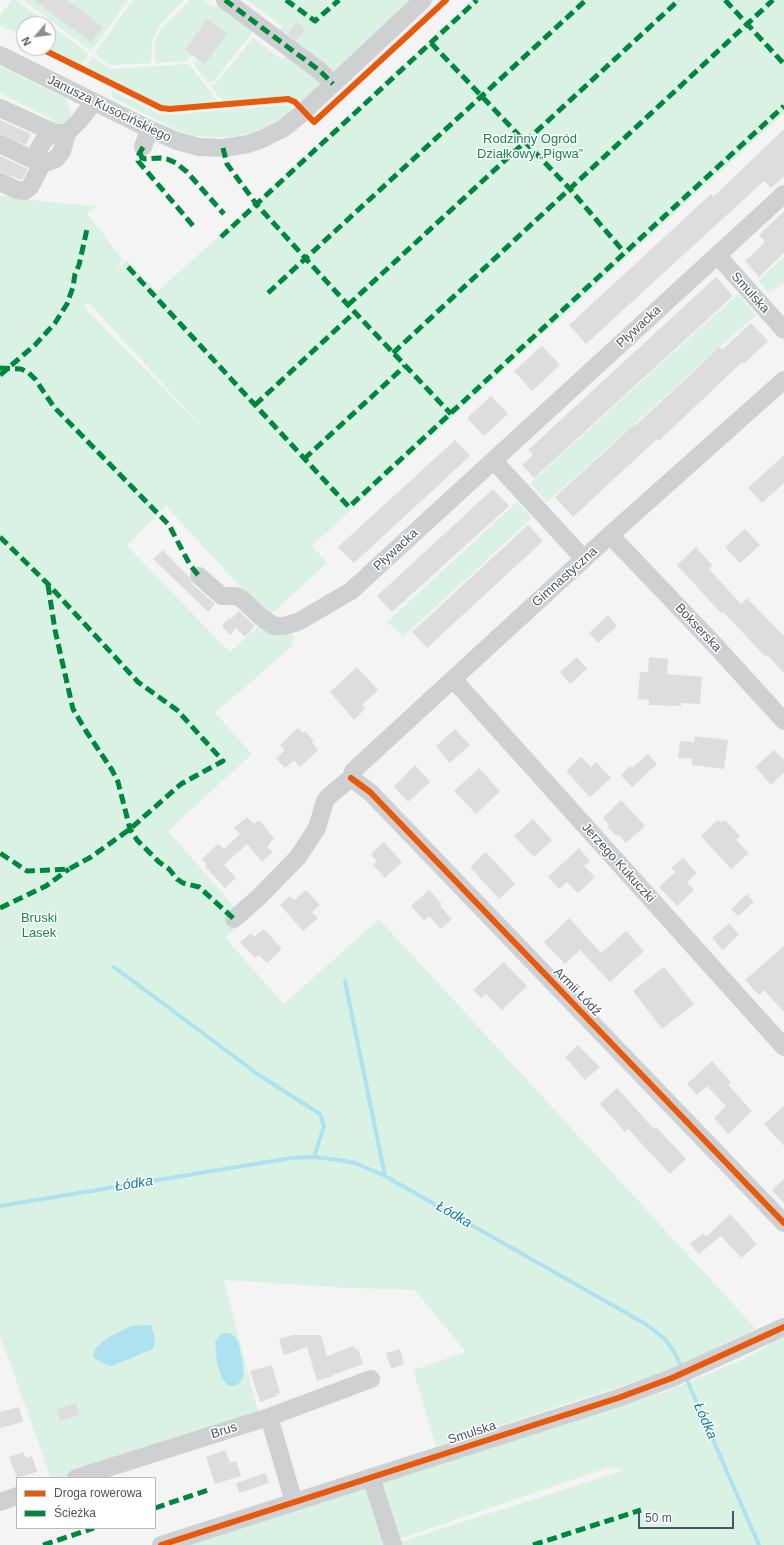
<!DOCTYPE html>
<html>
<head>
<meta charset="utf-8">
<style>
  body { margin:0 }
  #map { position:relative; width:784px; height:1545px; overflow:hidden; background:#f4f4f4; font-family:Arial,sans-serif }
  canvas { display:block }
  .legend { position:absolute; left:16px; top:1477px; width:140px; height:52px; box-sizing:border-box; background:#fff; border:1px solid #b7bbc0; margin:0; padding:5px 7px; list-style:none; font-size:12px; color:#4a5661 }
  .legend li { display:flex; align-items:center; gap:8px; height:20px }
  .legend b { width:20px; border:1px solid #b7bbc0 }
  .north { position:absolute; left:16px; top:16px; width:40px; height:40px; box-sizing:border-box; background:#fff; border:1px solid #b7bbc0; border-radius:50%; rotate:241deg; font-size:11px; font-weight:700; line-height:16px; text-align:center; color:#4a5661 }
  .north::after { content:''; display:block; margin:auto; width:14px; height:18px; background:#868d94; clip-path:polygon(50% 0,100% 100%,50% 72%,0 100%) }
  .scale { position:absolute; left:638px; top:1511px; width:96px; height:18px; box-sizing:border-box; border:2px solid #4a5661; border-top:0; padding-left:5px; font-size:12px; line-height:14px; white-space:nowrap; color:#4a5661; -webkit-text-stroke:3px #fff; paint-order:stroke }
</style>
</head>
<body>
<div id="map">
<canvas width="784" height="1545"></canvas>
<ul class="legend">
<li><b style="height:5px;background:#e8590c"></b>Droga rowerowa</li>
<li><b style="height:5px;background:#00873e"></b>Ścieżka</li>
</ul>
<div class="north">N</div>
<div class="scale">50 m</div>
</div>
<script>
const context = document.querySelector('canvas').getContext('2d');
context.lineJoin = 'round';
function paint(path, color) { context.fillStyle = color; context.fill(path, 'evenodd'); }
const poly = rows => new Path2D(rows.map(r => 'M' + r).join(''));
function stroke(path, color, width, dash) { context.strokeStyle = color; context.lineWidth = width; context.lineCap = dash ? 'butt' : 'round'; context.setLineDash(dash || []); context.stroke(path); }
function label(font, color, halo, rows, align = 'center') {
  context.font = font + ' Arial,sans-serif'; context.lineWidth = 3; context.setLineDash([]); context.textBaseline = 'middle'; context.strokeStyle = halo; context.fillStyle = color; for (const [text, x, y, turn = 0] of rows) {
    context.save(); context.translate(x, y); context.rotate((+turn || 0) * Math.PI / 180); context.textAlign = isNaN(turn) ? turn : align; if (halo) context.strokeText(text, 0, 0); context.fillText(text, 0, 0); context.restore();
  }
}
const green = poly([
  [12,0,16,0,87,52,88,56,81,66,45,48,48,48,48,24,24,24,24,37,0,25,0,16],
  [23,0,128,0,93,49,90,50],
  [133,0,184,0,162,23,156,32,152,41,151,63,110,65,95,53],
  [189,0,203,0,214,7,217,4,254,30,214,81,208,83,195,66,194,63,198,59,192,55,187,61,155,63,155,42,157,35,166,23,181,10],
  [247,0,410,0,334,70,330,70,280,31,282,26],
  [472,0,784,0,784,113,312,546,327,563,268,617,166,506,127,546,230,652,262,623,289,630,293,636,292,646,215,713,252,754,168,831,245,919,225,938,284,1004,379,919,756,1329,667,1371,436,1446,413,1370,466,1352,415,1290,349,1288,224,1280,259,1416,194,1434,61,1478,51,1478,0,1335,0,196,47,202,96,206,87,213,123,260,112,274,127,260,157,292,253,205],
  [88,302,210,435,84,307],
  [253,38,282,60,288,54,317,78,319,83,318,88,300,103,294,98,284,97,223,102,211,86,215,84],
  [92,57,93,57,110,69,189,64,219,103,171,107,162,106,84,68],
  [0,66,66,99,71,111,70,117,66,122,62,126,50,124,53,120,0,93],
  [111,90,156,112,167,115,285,105,289,105,293,109,278,121,252,133,229,137,211,137,197,136,181,132,112,97],
  [784,257,784,283,769,293,758,280],
  [738,294,756,315,547,502,530,483],
  [517,502,532,518,403,637,387,622],
  [784,1337,784,1545,397,1545,397,1543,625,1470,609,1467,396,1540,379,1483,553,1426,662,1393,744,1359],
  [366,1489,387,1543,381,1545,188,1545,354,1490]
]);
const water = poly([
  [147,1325,151,1325,155,1339,153,1349,112,1366,104,1364,93,1357,95,1349,107,1338,131,1326],
  [222,1333,229,1333,234,1336,238,1341,242,1359,244,1377,238,1384,233,1386,227,1385,221,1376,217,1363,215,1342]
]);
const stream = poly([
  [114,967,259,1075,320,1114,324,1126,314,1157],
  [345,981,385,1176],
  [0,1206,291,1158,314,1157,339,1160,355,1163,385,1176,644,1323,664,1338,675,1353,682,1369],
  [686,1378,759,1545]
]);
const building = poly([
  [34,0,67,0,103,27,91,42],
  [207,19,227,33,205,64,185,50],
  [297,22,305,29,296,40,288,34],
  [0,120,31,134,26,145,0,134],
  [784,129,784,176,771,188,764,181,586,344,569,325,711,194,713,197],
  [0,156,28,169,22,180,0,172],
  [784,211,784,253,759,277,745,261,765,242,759,235],
  [716,277,733,296,534,478,522,465,533,455,528,450],
  [751,323,768,341,744,364,742,362,659,441,657,439,573,517,555,497,635,424,636,425,720,347,722,350],
  [542,346,560,365,532,391,514,371],
  [491,396,508,414,484,436,467,418],
  [455,440,470,456,354,563,338,547],
  [784,455,784,483,762,503,748,488],
  [493,489,509,506,392,612,377,596],
  [528,525,543,541,427,648,412,632],
  [745,529,760,545,740,563,725,547],
  [696,547,712,565,709,569,741,604,747,598,784,636,784,673,767,655,765,656,723,612,721,613,677,565],
  [163,550,189,577,192,584,215,604,208,612,153,559],
  [239,611,255,626,245,637,236,628,230,635,223,628,223,624,229,618,231,619],
  [608,615,617,626,598,643,589,633],
  [577,657,587,669,570,684,560,672],
  [649,657,668,659,667,674,702,677,700,704,681,703,681,706,649,705,649,700,638,699,640,672,648,672],
  [357,667,378,690,362,705,365,709,354,720,330,692],
  [298,728,303,733,305,731,314,741,312,743,318,750,300,767,294,760,285,768,276,758,285,750,280,745],
  [455,729,470,745,450,763,436,746],
  [695,736,728,740,724,769,692,765,692,759,678,758,680,741,694,742],
  [774,750,784,760,784,773,771,785,755,767],
  [648,754,657,764,632,787,621,775,630,766,632,768],
  [581,757,591,767,596,762,611,778,590,797,566,771],
  [415,765,430,782,408,802,394,787],
  [479,768,500,791,476,814,454,791],
  [621,800,645,826,626,843,618,834,616,836,607,826,609,825,603,818],
  [247,817,254,824,259,820,274,838,267,847,273,852,262,862,247,844,224,865,236,878,225,888,205,866,207,864,202,859,218,844,224,849,240,834,234,828],
  [533,819,552,840,534,857,514,836],
  [718,820,721,823,725,820,740,836,736,840,749,853,731,869,701,836],
  [384,842,402,862,385,878,373,865,377,861,371,854],
  [579,848,590,861,584,866,595,877,578,893,567,882,559,889,548,877],
  [486,852,515,884,499,899,470,867],
  [683,858,697,873,687,882,694,890,677,906,659,887,675,872,671,868],
  [306,890,320,905,312,912,318,918,303,931,280,905,290,896,294,900],
  [429,890,442,904,440,906,452,919,441,929,429,916,424,921,411,906],
  [747,894,754,902,738,916,731,909],
  [569,918,601,953,626,931,644,951,610,982,580,950,565,964,544,942],
  [729,923,739,934,723,950,712,938],
  [264,929,282,949,267,963,259,955,255,958,240,942,251,933,254,937],
  [784,946,784,1012,764,990,759,995,745,980],
  [504,962,527,986,502,1010,486,994,481,998,473,990],
  [664,967,694,1004,662,1029,633,991],
  [578,1045,600,1067,585,1080,565,1057],
  [712,1061,731,1082,728,1085,752,1111,728,1134,714,1118,726,1106,707,1086,697,1095,687,1084],
  [617,1088,654,1129,656,1127,686,1159,670,1174,628,1129,625,1132,600,1104],
  [784,1106,784,1146,764,1124],
  [784,1179,784,1203,772,1190],
  [730,1214,757,1244,741,1258,721,1236,699,1254,690,1244,703,1233,706,1237],
  [293,1335,321,1335,327,1356,354,1346,355,1350,358,1349,363,1364,333,1375,333,1376,317,1381,307,1347,284,1355,279,1339],
  [400,1349,404,1364,391,1369,386,1353],
  [272,1365,280,1393,276,1394,277,1396,260,1402,250,1371],
  [76,1403,80,1415,60,1421,56,1409],
  [19,1407,23,1422,0,1428,0,1412],
  [225,1450,230,1463,236,1461,241,1476,215,1484,206,1457],
  [23,1452,26,1458,32,1456,37,1472,17,1478,9,1457],
  [266,1473,269,1483,239,1493,236,1483]
]);
const minor = poly([
  [225,0,320,71,333,84],
  [0,55,149,129,177,141,199,147,223,148,248,144,262,139,284,128,301,114,423,0],
  [0,108,55,133,67,133,79,121,94,102],
  [0,144,42,164,56,159,62,151,67,133],
  [143,147,149,129],
  [0,182,17,190,25,191,30,187,42,164,38,150,44,140,55,133],
  [717,255,784,330],
  [494,461,584,559],
  [610,535,712,642,784,721],
  [199,576,222,596,236,596,242,599,261,617,274,626,283,626,298,622,351,591,784,194],
  [453,679,784,1047],
  [351,778,370,792,784,1223],
  [351,778,353,771,453,679,610,535,784,380],
  [234,919,259,897,298,857,317,828,325,801,329,796,351,778],
  [269,1417,294,1502],
  [371,1477,393,1545],
  [76,1478,269,1417,371,1379],
  [0,1502,17,1496],
  [161,1545,618,1398,672,1378,784,1327]
]);
const quiet = poly([
  [225,0,320,71,333,84],
  [286,0,315,21,339,0],
  [725,0,784,64],
  [431,43,570,189,624,252],
  [143,147,138,156,138,161,195,228],
  [223,148,227,164,257,205,348,305,451,414],
  [140,153,142,158,146,159,160,158,167,159,176,163,187,172,224,214],
  [221,237,477,0],
  [128,267,349,507,784,106],
  [268,293,586,0],
  [348,305,679,0],
  [393,353,773,0],
  [0,368,21,369,28,372,35,379,54,407,169,525,190,565,199,576],
  [0,375,35,345,55,323,67,304,73,287,75,274,79,265,87,229],
  [255,405,355,312],
  [304,459,405,366],
  [0,537,47,583,138,682,177,710,223,761,181,784,130,829,91,857,69,869,27,871,0,853],
  [48,585,55,630,73,709,86,731,112,770,118,782,130,829,137,840,159,862,169,869,177,879,183,883,199,887,234,919],
  [0,908,46,886,69,869],
  [155,1508,208,1490],
  [43,1545,94,1528],
  [533,1545,641,1510]
]);
const cycleway = poly([
  [40,48,161,108,170,109,288,99,295,102,314,122,446,0],
  [351,778,370,792,784,1223],
  [161,1545,618,1398,672,1378,784,1327]
]);
const streetNames = [
  ["Janusza Kusocińskiego",109,109,26],
  ["Smulska",750,293,48],
  ["Pływacka",639,327,-43],
  ["Pływacka",396,550,-43],
  ["Gimnastyczna",565,577,-42],
  ["Bokserska",698,628,47],
  ["Jerzego Kukuczki",618,863,48],
  ["Armii Łódź",577,992,46],
  ["Brus",224,1431,-18],
  ["Smulska",472,1433,-18]
];
const parkNames = [
  ["Rodzinny Ogród",530,139],
  ["Działkowy „Pigwa”",530,154],
  ["Bruski",39,918],
  ["Lasek",39,933]
];
const waterNames = [
  ["Łódka",134,1184,-9],
  ["Łódka",454,1215,30],
  ["Łódka",705,1421,66]
];
paint(green, '#d9f2e3');
paint(water, '#aee2f0');
stroke(stream, '#aee2f0', 4);
paint(building, '#ddddde');
stroke(minor, '#ced0d2', 18);
stroke(quiet, '#00873e', 5, [10, 5]);
stroke(cycleway, '#e8590c', 6);
label('13px', '#4a5661', '#fff', streetNames);
label('13px', '#17864f', '#fff', parkNames);
label('italic 14px', '#0c7c9b', '#fff', waterNames);
</script>
</body>
</html>
